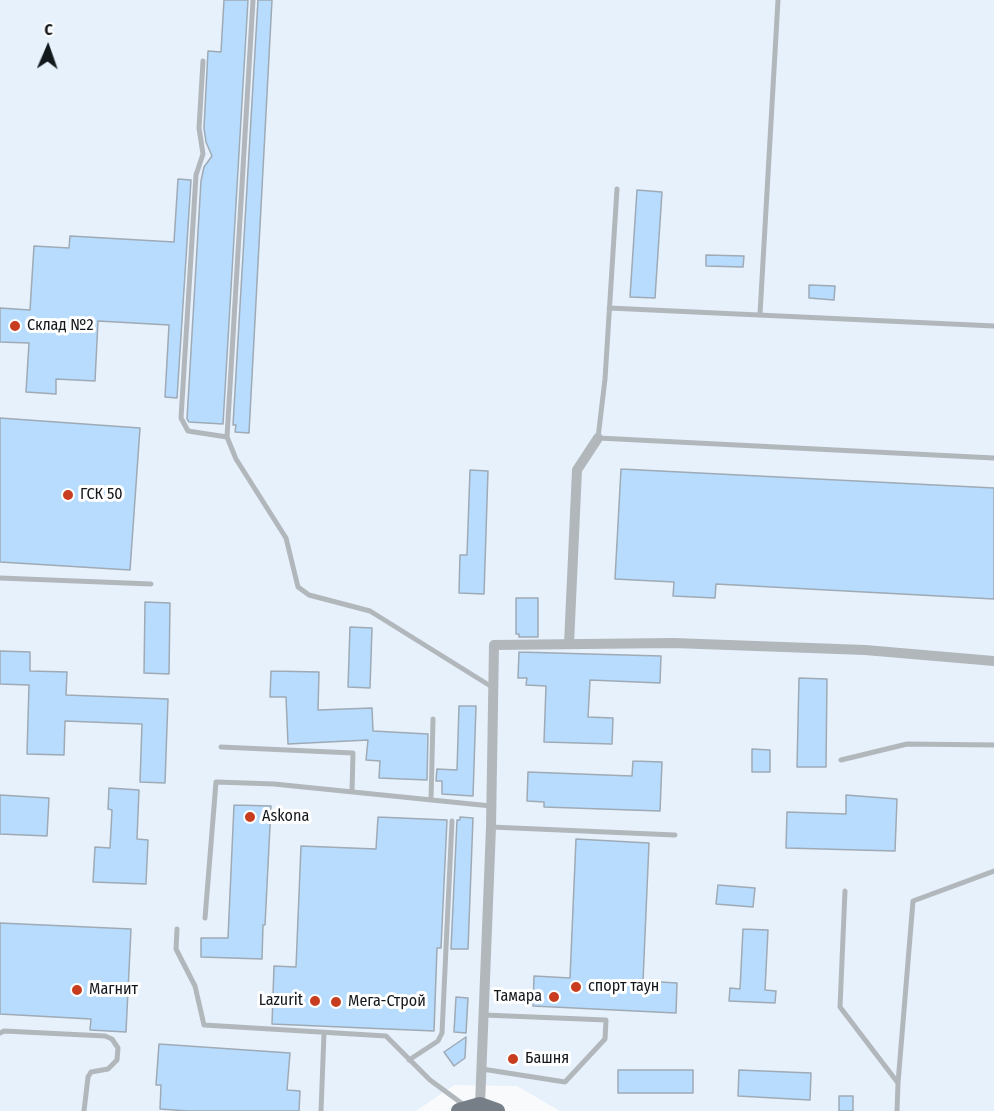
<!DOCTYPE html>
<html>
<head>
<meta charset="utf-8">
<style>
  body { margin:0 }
  #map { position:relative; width:994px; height:1111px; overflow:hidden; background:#f8fafc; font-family:"Fira Sans Condensed",sans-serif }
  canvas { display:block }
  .north { position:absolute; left:18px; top:18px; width:60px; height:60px; -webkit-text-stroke:4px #fff; paint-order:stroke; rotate:2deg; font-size:16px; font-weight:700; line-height:24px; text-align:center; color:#13181c }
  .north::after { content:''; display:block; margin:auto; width:21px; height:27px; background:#13181c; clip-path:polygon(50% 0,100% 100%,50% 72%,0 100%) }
</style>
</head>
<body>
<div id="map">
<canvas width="994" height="1111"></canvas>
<div class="north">С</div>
</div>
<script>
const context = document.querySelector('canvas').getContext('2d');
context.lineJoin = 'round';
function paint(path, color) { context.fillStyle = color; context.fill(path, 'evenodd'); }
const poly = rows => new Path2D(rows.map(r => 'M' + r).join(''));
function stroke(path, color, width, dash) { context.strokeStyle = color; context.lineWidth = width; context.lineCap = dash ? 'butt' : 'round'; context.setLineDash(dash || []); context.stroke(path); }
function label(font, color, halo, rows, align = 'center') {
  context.font = font + ' "Fira Sans Condensed",sans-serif'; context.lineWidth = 6; context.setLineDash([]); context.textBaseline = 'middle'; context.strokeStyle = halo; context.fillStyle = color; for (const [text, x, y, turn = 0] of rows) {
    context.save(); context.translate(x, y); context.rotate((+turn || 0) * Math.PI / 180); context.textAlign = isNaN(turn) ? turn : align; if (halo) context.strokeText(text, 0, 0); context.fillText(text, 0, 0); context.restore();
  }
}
const built = poly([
  [0,0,994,0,994,1111,560,1111,517,1086,454,1085,416,1111,0,1111]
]);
const building = poly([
  [224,0,248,0,223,424,189,422,187,419,201,181,204,167,212,156,206,142,204,128,208,51,221,52,224,0],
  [258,0,272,0,249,433,235,432,236,425,233,425,258,0],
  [178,179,191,180,177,398,165,397,169,325,98,321,95,381,56,379,56,394,26,392,29,343,0,342,0,308,30,310,34,246,69,248,70,236,174,242,178,179],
  [637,190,662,192,655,298,630,297,637,190],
  [706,255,744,256,743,267,706,266,706,255],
  [809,285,835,286,834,300,809,298,809,285],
  [0,418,140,428,130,570,0,562,0,418],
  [621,469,994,488,994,599,716,584,715,598,673,596,674,582,615,579,621,469],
  [470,470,488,471,484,594,459,593,460,555,467,555,470,470],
  [516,598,538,598,538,637,519,637,519,634,516,634,516,598],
  [145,602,170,603,169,674,144,673,145,602],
  [350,627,372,628,370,688,348,687,350,627],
  [0,651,30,652,30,671,67,672,66,695,168,699,165,783,140,782,142,724,65,721,64,755,27,754,29,685,0,684,0,651],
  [519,652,661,656,660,683,590,680,588,717,613,718,612,744,544,742,546,686,526,685,527,678,518,678,519,652],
  [271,671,319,672,318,710,372,708,373,731,428,734,427,780,379,778,380,761,366,760,368,740,288,744,286,697,270,697,271,671],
  [799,678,827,679,826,767,797,767,799,678],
  [459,706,476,706,473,796,442,794,442,781,436,781,437,769,457,770,459,706],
  [752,749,770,750,770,772,752,772,752,749],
  [633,761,662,762,660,811,544,807,544,802,527,801,528,772,632,776,633,761],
  [109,788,139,790,137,839,148,840,146,884,93,882,95,847,110,848,112,810,108,809,109,788],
  [0,795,49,798,47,836,0,834,0,795],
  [846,795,897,799,895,851,786,848,787,812,846,814,846,795],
  [234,805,271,806,265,925,263,925,262,959,201,957,201,938,228,938,234,805],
  [378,817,447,820,441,948,437,948,434,1031,272,1024,274,966,296,967,301,846,376,849,378,817],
  [460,817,473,818,468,949,451,949,457,820,460,820,460,817],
  [576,839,649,843,643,981,677,983,676,1013,533,1006,534,976,570,978,576,839],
  [718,885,755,888,753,907,716,904,718,885],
  [0,923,131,929,126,1032,90,1030,91,1019,0,1014,0,923],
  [743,929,768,930,765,990,776,991,775,1003,729,1001,730,988,740,989,743,929],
  [456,997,468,998,466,1033,454,1032,456,997],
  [466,1037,465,1058,454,1066,444,1052,466,1037],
  [159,1044,290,1053,287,1090,300,1091,299,1111,188,1111,160,1109,161,1085,156,1085,159,1044],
  [618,1070,693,1070,693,1093,618,1093,618,1070],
  [739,1070,811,1073,810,1100,738,1096,739,1070],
  [839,1096,853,1096,853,1111,839,1111,839,1096]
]);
const lane = poly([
  [253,0,227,437,236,459,286,538,298,587,309,595,370,611,492,687],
  [203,61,199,128,203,154,196,175,181,418,188,431,227,437],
  [617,189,605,379,598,438,994,458],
  [609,308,994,326],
  [760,314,778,0],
  [0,578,151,584],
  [221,747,353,753,352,792],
  [841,760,907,744,994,745],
  [431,800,433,719],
  [491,827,675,835],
  [845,891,840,1007,898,1083],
  [205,918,216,782,274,784,491,806],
  [177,929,176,949,195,986,204,1025,386,1036,430,1080,464,1105],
  [0,1033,4,1031,105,1036,112,1039,118,1048,117,1060,108,1069,91,1072,88,1077,84,1111],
  [409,1060,438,1041,442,1033,452,821],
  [482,1069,565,1082,605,1039,606,1020,484,1015],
  [321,1111,324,1033],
  [897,1111,898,1083,913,901,994,871]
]);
const street = poly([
  [569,644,577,470,598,438],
  [480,1105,491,827,494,645,674,643,865,650,994,661]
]);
const primary = poly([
  [459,1111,480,1105,497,1111]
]);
const markers = [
  [15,326,6,"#c83d1f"],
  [68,495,6,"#c83d1f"],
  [250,817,6,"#c83d1f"],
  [576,987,6,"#c83d1f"],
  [77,990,6,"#c83d1f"],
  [554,997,6,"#c83d1f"],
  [315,1001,6,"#c83d1f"],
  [336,1002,6,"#c83d1f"],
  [513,1059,6,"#c83d1f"]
];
const poiNames = [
  ["Склад №2",27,326],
  ["ГСК 50",80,495],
  ["Askona",262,817],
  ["спорт таун",588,987],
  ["Магнит",89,990],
  ["Тамара",542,997,"right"],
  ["Lazurit",303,1001,"right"],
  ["Мега-Строй",348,1002],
  ["Башня",525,1059]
];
paint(built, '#e6f1fc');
paint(building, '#b8dcfe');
stroke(building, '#9eaab5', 1.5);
stroke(lane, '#b2b7bc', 5);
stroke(street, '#b2b7bc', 10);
stroke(primary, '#767f88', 16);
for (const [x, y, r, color] of markers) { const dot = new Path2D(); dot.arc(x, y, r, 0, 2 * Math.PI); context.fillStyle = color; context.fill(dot); stroke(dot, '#fff', 2); }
label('16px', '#13181c', '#fff', poiNames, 'left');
</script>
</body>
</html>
